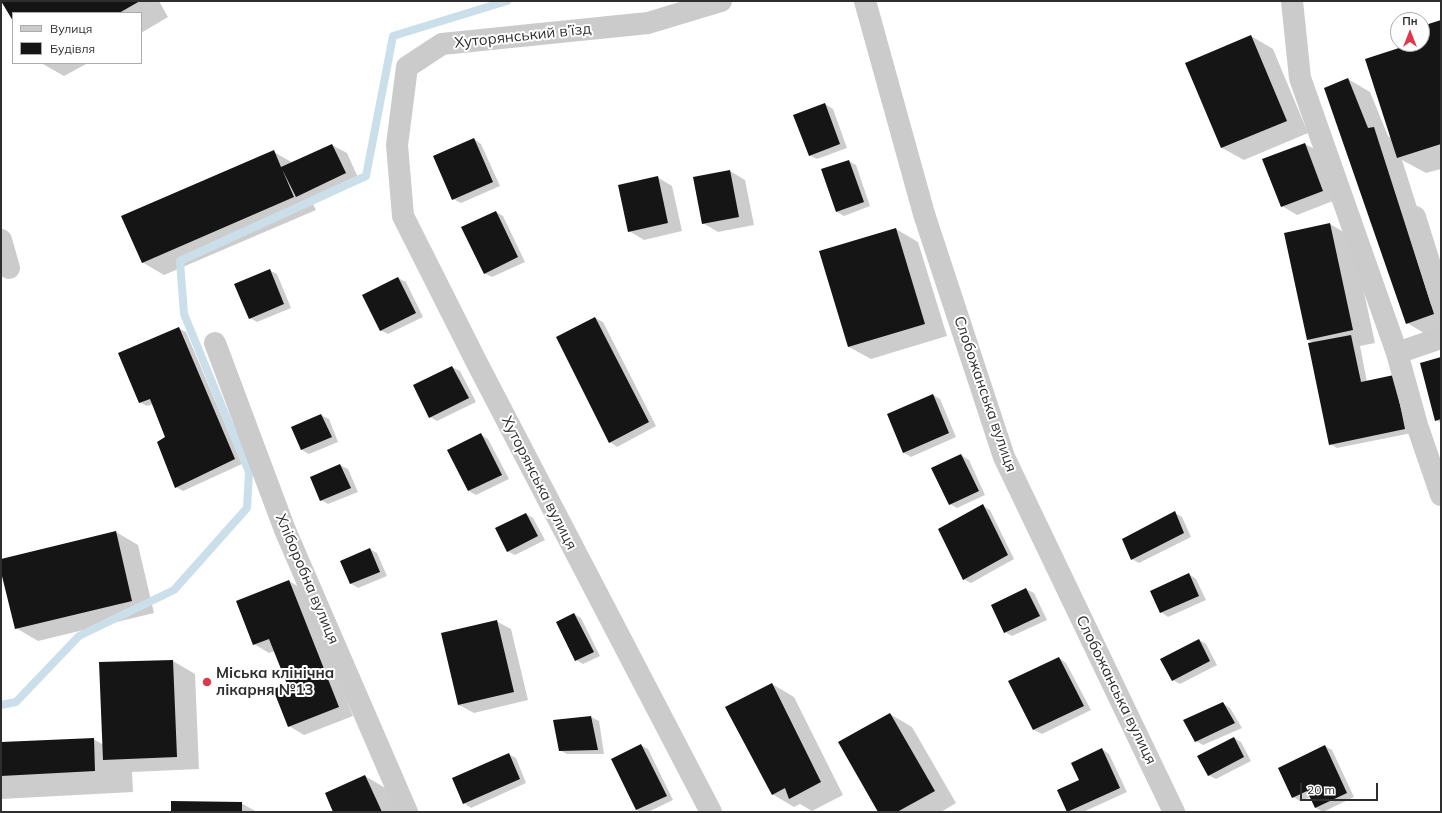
<!DOCTYPE html>
<html>
<head>
<meta charset="utf-8">
<style>
  body { margin:0 }
  #map { position:relative; width:1442px; height:813px; overflow:hidden; background:#fff; font-family:Mulish,sans-serif }
  canvas { display:block }
  .frame { position:absolute; inset:0; border:2px solid #2e2e2e; pointer-events:none }
  .legend { position:absolute; left:12px; top:12px; width:130px; height:52px; box-sizing:border-box; background:#fff; border:1px solid #ababab; margin:0; padding:5px 7px; list-style:none; font-size:12px; color:#2e2e2e }
  .legend li { display:flex; align-items:center; gap:8px; height:20px }
  .legend b { width:20px; border:1px solid #ababab }
  .north { position:absolute; left:1390px; top:12px; width:40px; height:40px; box-sizing:border-box; background:#fff; border:1px solid #ababab; border-radius:50%; rotate:0deg; font-size:11px; font-weight:700; line-height:16px; text-align:center; color:#2e2e2e }
  .north::after { content:''; display:block; margin:auto; width:14px; height:18px; background:#de384c; clip-path:polygon(50% 0,100% 100%,50% 72%,0 100%) }
  .scale { position:absolute; left:1300px; top:783px; width:78px; height:18px; box-sizing:border-box; border:2px solid #2e2e2e; border-top:0; padding-left:5px; font-size:12px; line-height:14px; white-space:nowrap; color:#2e2e2e; -webkit-text-stroke:3px #fff; paint-order:stroke }
</style>
</head>
<body>
<div id="map">
<canvas width="1442" height="813"></canvas>
<div class="frame"></div>
<ul class="legend">
<li><b style="height:5px;background:#cbcbcb"></b>Вулиця</li>
<li><b style="height:11px;background:#151515"></b>Будівля</li>
</ul>
<div class="north">Пн</div>
<div class="scale">20 m</div>
</div>
<script>
const context = document.querySelector('canvas').getContext('2d');
context.lineJoin = 'round';
function paint(path, color) { context.fillStyle = color; context.fill(path, 'evenodd'); }
const poly = rows => new Path2D(rows.map(r => 'M' + r).join(''));
function stroke(path, color, width, dash) { context.strokeStyle = color; context.lineWidth = width; context.lineCap = dash ? 'butt' : 'round'; context.setLineDash(dash || []); context.stroke(path); }
function label(font, color, halo, rows, align = 'center') {
  context.font = font + ' Mulish,sans-serif'; context.lineWidth = 4; context.setLineDash([]); context.textBaseline = 'middle'; context.strokeStyle = halo; context.fillStyle = color; for (const [text, x, y, turn = 0] of rows) {
    context.save(); context.translate(x, y); context.rotate((+turn || 0) * Math.PI / 180); context.textAlign = isNaN(turn) ? turn : align; if (halo) context.strokeText(text, 0, 0); context.fillText(text, 0, 0); context.restore();
  }
}
const shadow = poly([
  [3,1,159,1,168,17,141,33,141,13,13,13,13,19],
  [1441,21,1441,169,1426,173,1402,160,1441,282,1441,332,1429,336,1407,323,1348,79,1370,92,1388,136,1391,138,1401,49,1399,44,1422,44,1422,27],
  [1251,36,1273,49,1308,133,1244,160,1222,148],
  [41,63,88,63,64,76],
  [825,104,833,109,847,148,817,159,809,155],
  [474,139,481,144,500,186,461,203,453,199],
  [1305,144,1320,152,1338,199,1297,215,1282,206],
  [332,145,347,153,360,182,313,204,316,210,164,275,142,262,274,152,293,163],
  [849,161,856,165,870,206,844,216,837,212],
  [730,171,745,180,754,225,718,232,703,223,694,178],
  [657,177,672,186,682,231,644,240,629,231],
  [496,212,503,216,525,262,492,277,484,273],
  [1330,224,1352,237,1375,343,1360,346,1367,382,1394,376,1412,433,1337,448,1330,444,1314,343,1308,340],
  [896,229,918,242,947,336,871,359,849,347,821,252],
  [269,270,277,274,291,308,257,322,250,318],
  [398,278,406,282,423,317,388,334,380,330],
  [595,318,603,322,656,426,617,447,610,442],
  [178,328,186,332,242,464,183,491,176,487,166,438,153,404,147,406,139,402],
  [1441,358,1441,423,1436,420],
  [452,367,460,371,476,402,437,421,430,417,414,386],
  [933,395,940,399,956,437,911,457,904,453,888,415],
  [321,415,329,419,338,442,309,454,302,450,292,427],
  [481,435,488,439,509,479,476,495,469,491,449,451],
  [961,455,969,460,985,495,957,508,950,504],
  [340,465,348,469,358,492,328,504,321,500],
  [983,506,990,510,1014,559,971,583,963,579],
  [1175,513,1182,517,1191,537,1139,563,1132,559],
  [526,514,533,518,545,540,515,555,507,551],
  [116,532,138,545,154,613,38,641,16,628,1,568,1,560],
  [370,549,377,553,387,576,358,588,350,583],
  [1189,574,1196,579,1206,600,1168,617,1161,612],
  [289,581,304,590,353,716,304,735,289,726,288,684,275,651,269,653,254,644],
  [1026,589,1034,593,1047,620,1012,636,1005,632],
  [574,614,581,618,600,656,583,664,576,660],
  [496,621,511,629,528,700,474,713,459,705],
  [1199,640,1206,644,1217,665,1180,684,1173,680],
  [1059,658,1066,663,1091,710,1042,734,1034,730,1010,682],
  [173,661,195,674,199,769,132,772,133,792,1,799,1,743,93,739,104,745],
  [772,684,794,697,843,795,812,811,800,804,794,807,772,794],
  [1223,703,1230,708,1242,728,1203,745,1196,741],
  [890,714,912,727,956,803,941,812,879,812],
  [591,717,599,721,604,754,567,754,559,750],
  [1234,738,1241,742,1251,761,1216,779,1208,775],
  [641,745,648,749,673,800,648,812,641,812,637,810,612,759],
  [1325,746,1332,750,1354,797,1323,812,1316,808,1311,797,1300,801,1293,797],
  [1102,749,1109,754,1127,792,1083,812,1070,812,1068,811],
  [508,754,516,758,526,783,471,808,464,803],
  [365,776,387,789,398,812,334,812],
  [241,803,257,812,172,812]
]);
const stream = poly([
  [1,705,16,702,79,636,174,590,247,508,249,472,184,314,180,261,366,176,393,36,507,1]
]);
const building = poly([
  [1,1,140,1,119,13,13,13,13,21],
  [1441,20,1441,144,1397,158,1365,59,1399,48,1398,44,1422,44,1422,26],
  [1398,33,1398,43,1395,34],
  [1251,35,1287,121,1221,148,1185,63],
  [1348,78,1368,128,1374,127,1434,314,1406,324,1324,88],
  [825,103,840,144,809,156,793,115],
  [474,138,493,182,452,200,433,156],
  [1305,143,1323,191,1281,207,1262,159],
  [332,144,346,173,296,197,282,169,294,197,142,263,121,216,274,150,281,167],
  [849,160,864,202,836,212,821,169],
  [730,170,739,217,702,224,693,177],
  [658,176,668,223,628,232,618,185],
  [496,211,518,257,484,274,461,227],
  [1330,223,1353,330,1307,340,1284,233],
  [896,228,925,324,848,347,819,251],
  [270,269,284,304,249,319,234,284],
  [398,277,416,313,380,331,362,295],
  [595,317,649,422,609,443,556,337],
  [179,327,235,459,175,488,157,442,165,437,150,399,139,403,118,353],
  [1351,335,1361,382,1394,375,1405,429,1329,445,1308,343],
  [1441,357,1441,419,1435,421,1420,363],
  [452,366,469,398,429,418,413,385],
  [933,394,949,433,903,453,887,414],
  [321,414,332,437,301,450,291,427],
  [481,433,502,475,468,491,447,450],
  [961,454,979,491,949,505,931,468],
  [340,464,351,488,320,501,310,477],
  [983,504,1008,555,963,580,938,529],
  [1175,511,1184,533,1131,560,1122,539],
  [526,513,538,536,507,552,495,528],
  [116,531,132,601,15,629,1,572,1,559],
  [370,548,380,572,350,584,340,561],
  [1189,573,1199,596,1160,613,1150,591],
  [289,580,339,707,288,727,273,689,287,684,269,639,253,645,236,601],
  [1026,588,1040,616,1004,633,991,605],
  [574,613,594,652,575,661,556,622],
  [497,620,514,692,458,705,441,633],
  [1199,639,1210,661,1172,681,1160,659],
  [1059,657,1084,706,1033,730,1008,681],
  [173,660,177,757,103,760,99,662],
  [772,683,821,782,789,799,785,788,772,795,725,707],
  [1223,702,1235,723,1195,742,1183,720],
  [890,713,935,791,897,812,878,812,838,742],
  [591,716,598,750,559,751,553,720],
  [1234,737,1244,757,1208,776,1197,756],
  [94,738,95,771,1,776,1,742],
  [641,744,667,796,636,810,611,759],
  [1325,745,1347,793,1315,808,1307,791,1292,798,1278,768],
  [1102,748,1120,788,1067,812,1057,790,1079,780,1071,763],
  [509,753,520,779,463,804,452,778],
  [365,775,382,812,333,812,325,793],
  [171,801,242,802,242,812,171,812]
]);
const minor = poly([
  [865,1,924,214,1004,457,1174,812],
  [1292,1,1300,78,1397,353,1417,425,1441,495],
  [1415,217,1441,300],
  [1,240,9,268],
  [215,343,285,530,407,812],
  [1397,353,1441,338],
  [711,812,478,365,403,216,397,145,407,67,442,44,648,23,721,1]
]);
const markers = [
  [207,682,5,"#de384c"]
];
const streetNames = [
  ["Хуторянський в’їзд",523,36,-6],
  ["Слобожанська вулиця",985,394,71],
  ["Хуторянська вулиця",539,483,63],
  ["Хліборобна вулиця",307,579,67],
  ["Слобожанська вулиця",1116,690,64]
];
const poiNames = [
  ["Міська клінічна",216,673],
  ["лікарня №13",216,690]
];
paint(shadow, '#0003');
stroke(stream, '#cadfea', 8);
paint(building, '#151515');
stroke(minor, '#cbcbcb', 22);
for (const [x, y, r, color] of markers) { const dot = new Path2D(); dot.arc(x, y, r, 0, 2 * Math.PI); context.fillStyle = color; context.fill(dot); stroke(dot, '#fff', 1.5); }
label('15px', '#2e2e2e', '#fff', streetNames);
label('bold 15px', '#2e2e2e', '#fff', poiNames, 'left');
</script>
</body>
</html>
